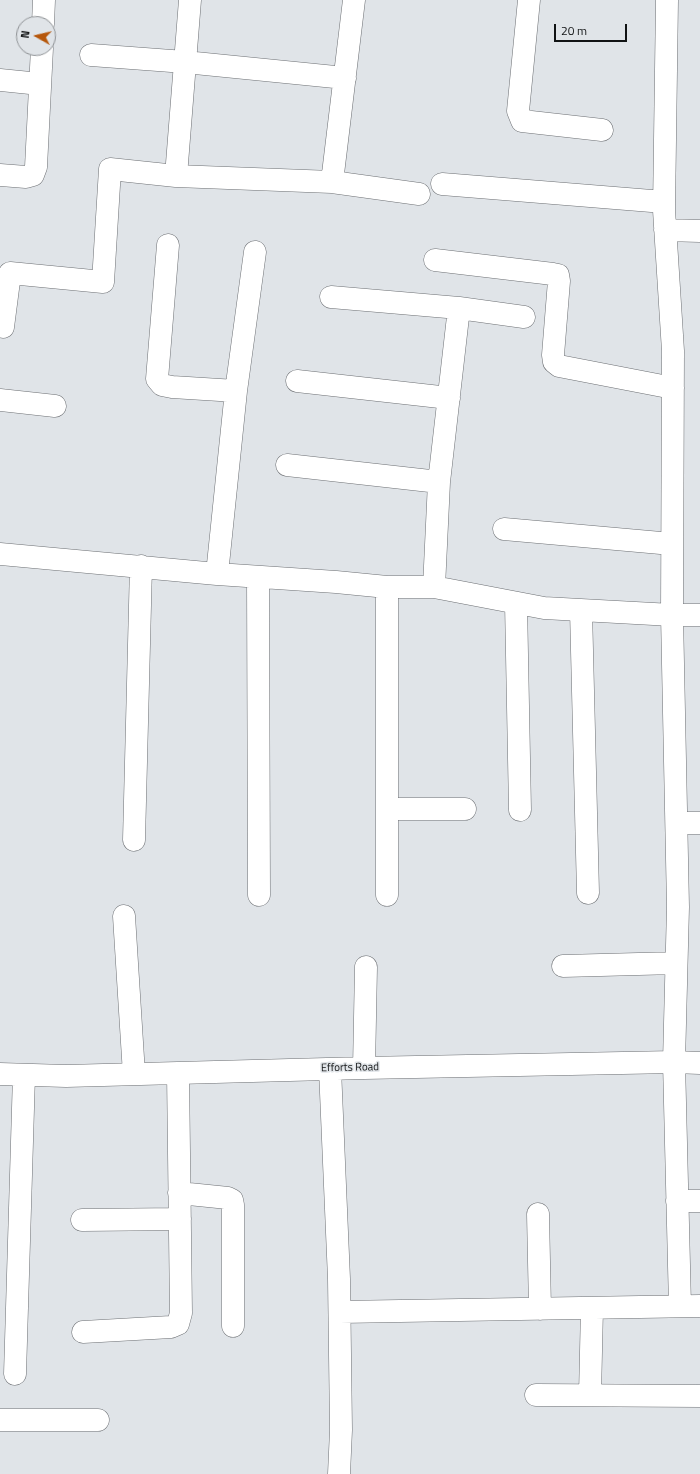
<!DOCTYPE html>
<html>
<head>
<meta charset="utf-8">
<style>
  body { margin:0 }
  #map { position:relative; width:700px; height:1474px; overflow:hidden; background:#e0e4e8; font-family:"Titillium Web",sans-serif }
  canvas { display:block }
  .north { position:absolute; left:16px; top:16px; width:40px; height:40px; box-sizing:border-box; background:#e0e4e8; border:1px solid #8d9093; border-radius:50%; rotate:278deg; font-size:11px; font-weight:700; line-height:16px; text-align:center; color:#111314 }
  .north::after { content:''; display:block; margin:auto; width:14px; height:18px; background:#b6570b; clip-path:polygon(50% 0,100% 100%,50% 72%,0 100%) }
  .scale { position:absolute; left:554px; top:24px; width:73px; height:18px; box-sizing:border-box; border:2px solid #111314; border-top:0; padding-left:5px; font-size:12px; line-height:14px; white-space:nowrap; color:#111314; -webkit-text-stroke:3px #e0e4e8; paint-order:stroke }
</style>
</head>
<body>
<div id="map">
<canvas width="700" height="1474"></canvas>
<div class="north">N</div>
<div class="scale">20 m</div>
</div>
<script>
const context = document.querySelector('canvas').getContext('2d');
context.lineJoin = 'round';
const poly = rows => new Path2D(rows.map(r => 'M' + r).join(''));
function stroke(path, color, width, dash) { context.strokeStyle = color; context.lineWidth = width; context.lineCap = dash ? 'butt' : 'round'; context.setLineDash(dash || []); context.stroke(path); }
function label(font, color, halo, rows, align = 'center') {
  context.font = font + ' "Titillium Web",sans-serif'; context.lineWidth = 3; context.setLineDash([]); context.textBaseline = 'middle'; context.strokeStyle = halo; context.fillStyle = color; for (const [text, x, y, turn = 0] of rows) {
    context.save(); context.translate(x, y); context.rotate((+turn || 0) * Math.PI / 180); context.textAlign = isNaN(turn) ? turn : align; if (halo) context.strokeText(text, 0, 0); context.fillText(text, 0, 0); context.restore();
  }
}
const street = poly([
  [354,0,332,182,419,194],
  [529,0,518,111,522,121,602,130],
  [667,0,664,210,673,351,672,615,678,907,674,1062,680,1306],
  [43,24,44,0],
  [91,55,185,62,345,78],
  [0,80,40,84],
  [0,175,26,177,33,175,36,167,42,48],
  [176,176,332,182],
  [442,184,664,202],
  [665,230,700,231],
  [168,245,157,379,162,385,172,387,236,391],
  [435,260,553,274,558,275,559,281,553,355,554,362,559,366,673,388],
  [331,297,459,308,524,317],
  [0,326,3,327,10,273,103,282,110,169,176,176,190,0],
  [297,381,449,398],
  [0,400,55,406],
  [287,465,439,482],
  [504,529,672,544],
  [0,554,217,574,336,582,387,587,434,587,544,608,672,615,700,615],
  [217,574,236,391,255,252],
  [258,577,259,895],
  [434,587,439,482,459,308],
  [516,603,520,810],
  [581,610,588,893],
  [387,809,465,809],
  [677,823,700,823],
  [134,840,141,566],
  [387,895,387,587],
  [124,916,134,1074],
  [563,966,676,963],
  [364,1068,366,967],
  [330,1069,339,1279,341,1430,339,1474],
  [0,1074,66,1076,364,1068,674,1062,700,1063],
  [179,1193,228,1198,232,1200,233,1205,233,1326],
  [677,1201,700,1201],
  [538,1214,540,1309],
  [82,1220,180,1219],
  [340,1312,700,1306],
  [83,1332,171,1327,178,1324,181,1313,178,1073],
  [15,1374,24,1075],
  [536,1395,700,1396],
  [590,1395,592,1308],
  [0,1420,98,1420]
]);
const streetNames = [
  ["Efforts Road",350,1068,-1]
];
stroke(street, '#6c6f73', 23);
stroke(street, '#fff', 22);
label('11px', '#111314', '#e0e4e8', streetNames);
</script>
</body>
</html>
